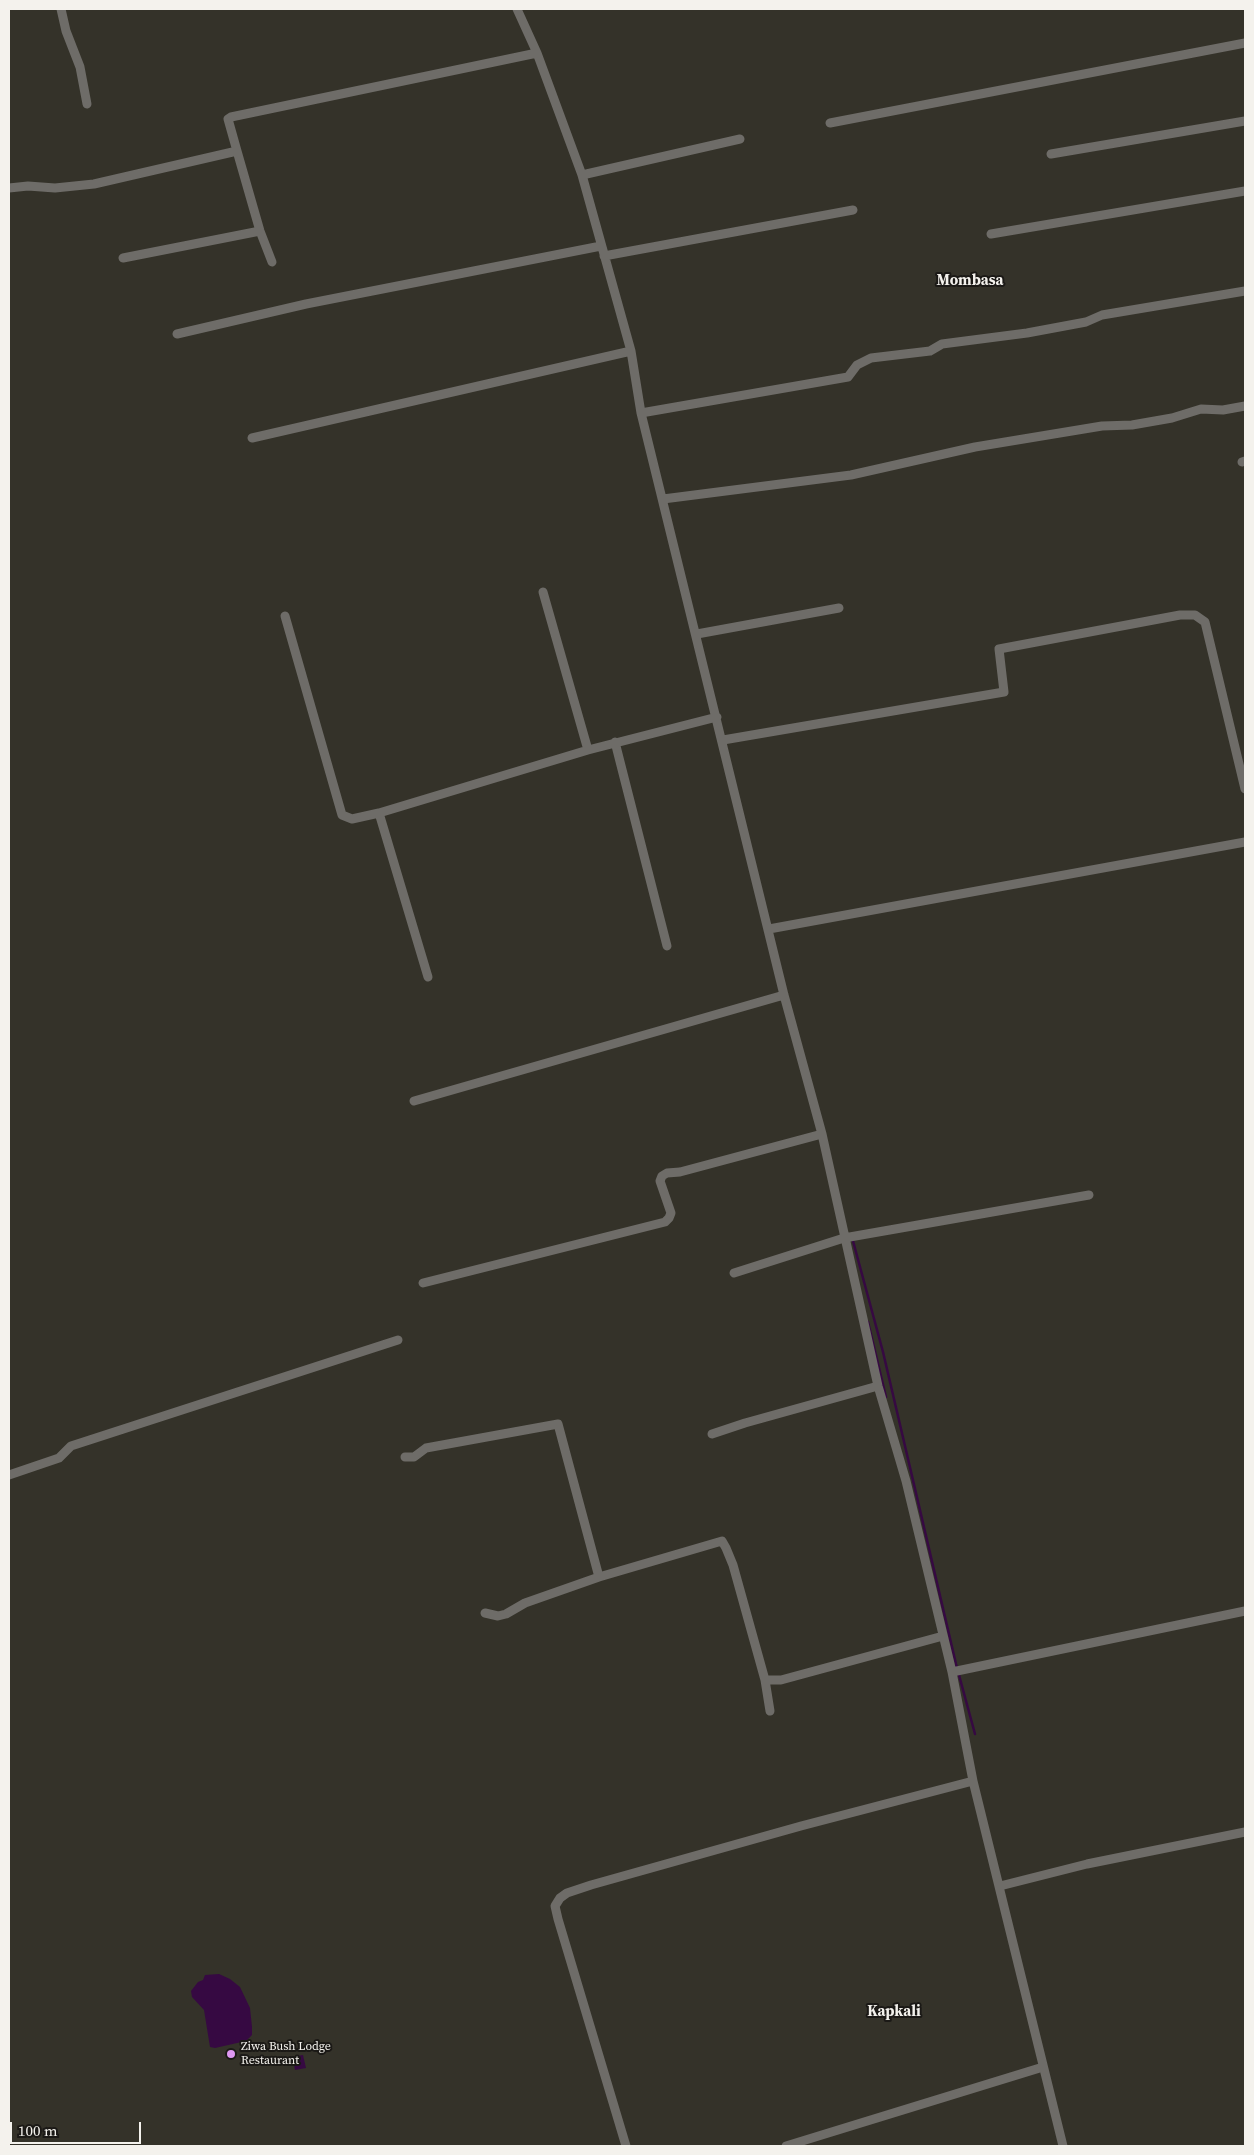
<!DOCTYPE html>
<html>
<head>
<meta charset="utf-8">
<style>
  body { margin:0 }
  #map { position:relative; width:1254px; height:2155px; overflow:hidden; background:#343229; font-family:"Source Serif 4",serif }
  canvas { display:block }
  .frame { position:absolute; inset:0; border:10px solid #f4f2ed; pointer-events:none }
  .scale { position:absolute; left:10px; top:2122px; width:131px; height:22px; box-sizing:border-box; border:2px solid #f4f2ed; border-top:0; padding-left:6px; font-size:15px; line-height:18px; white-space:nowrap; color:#f4f2ed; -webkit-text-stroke:4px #1b1916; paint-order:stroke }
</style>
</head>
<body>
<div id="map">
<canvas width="1254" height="2155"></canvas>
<div class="frame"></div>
<div class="scale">100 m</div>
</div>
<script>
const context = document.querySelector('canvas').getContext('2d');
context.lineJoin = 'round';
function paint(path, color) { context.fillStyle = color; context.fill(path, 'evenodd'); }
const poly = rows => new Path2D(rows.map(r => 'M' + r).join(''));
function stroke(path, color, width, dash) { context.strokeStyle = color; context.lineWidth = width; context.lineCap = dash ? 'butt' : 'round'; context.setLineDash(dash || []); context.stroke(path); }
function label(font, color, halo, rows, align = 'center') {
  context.font = font + ' "Source Serif 4",serif'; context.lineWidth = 4; context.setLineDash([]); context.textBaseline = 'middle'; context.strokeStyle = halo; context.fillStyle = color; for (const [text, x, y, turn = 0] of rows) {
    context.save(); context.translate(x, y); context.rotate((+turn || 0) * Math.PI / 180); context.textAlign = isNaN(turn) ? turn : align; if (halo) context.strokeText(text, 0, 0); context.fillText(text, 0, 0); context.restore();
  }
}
const water = poly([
  [219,1974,230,1979,240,1987,250,2008,252,2027,252,2035,246,2041,215,2048,210,2047,204,2010,192,1997,191,1991,198,1982,203,1980,205,1975],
  [303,2055,306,2068,295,2070,294,2065,299,2063,297,2056]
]);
const stream = poly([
  [853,1241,883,1352,956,1664,975,1734],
  [868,1322,886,1397]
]);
const street = poly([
  [61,9,66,31,80,67,87,104],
  [517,9,537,53,582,175,631,351,641,413,784,995,822,1134,878,1386,906,1481,952,1672,973,1781,1063,2146],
  [830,123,1245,43],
  [1051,154,1245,121],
  [582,175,740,139],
  [9,188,28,186,55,188,94,184,237,151],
  [991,234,1245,191],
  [604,256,853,210],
  [123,258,260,231],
  [272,262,260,231,237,151,228,119,231,117,537,53],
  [177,334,306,304,601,246],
  [641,413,848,377,857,365,871,358,930,351,942,344,1027,333,1086,322,1102,315,1245,291],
  [252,438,631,351],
  [1242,462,1245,461],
  [663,499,851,475,975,447,1102,426,1132,425,1172,418,1201,409,1223,410,1245,406],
  [543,592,588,750],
  [285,616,342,815,352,819,379,813,588,750,717,717],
  [697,634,839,608],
  [723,740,1004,692,999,649,1180,615,1195,615,1205,622,1245,789],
  [615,742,667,946],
  [379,813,428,977],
  [769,929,1245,842],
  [414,1101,784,995],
  [734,1273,844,1238,1089,1195],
  [423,1283,665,1222,669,1218,671,1213,660,1181,662,1176,667,1173,680,1172,822,1134],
  [712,1434,745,1423,878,1386],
  [405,1457,414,1457,426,1448,558,1424,599,1577],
  [9,1475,59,1458,71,1446,398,1340],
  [485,1613,498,1616,506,1614,525,1603,599,1577,722,1541,726,1548,733,1565,765,1680,770,1711],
  [952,1672,1245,1611],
  [765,1680,781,1680,943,1636],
  [1000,1886,1087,1864,1245,1832],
  [626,2146,558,1919,555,1906,560,1898,567,1893,591,1885,801,1826,973,1781],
  [786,2146,1043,2067]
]);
const markers = [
  [231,2054,5,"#de98f2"]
];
const poiNames = [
  ["Ziwa Bush Lodge",241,2047],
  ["Restaurant",241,2061]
];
const quarterNames = [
  ["Mombasa",970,281],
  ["Kapkali",894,2012]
];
paint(water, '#360942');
stroke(stream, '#360942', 2.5);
stroke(street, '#6e6c68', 9);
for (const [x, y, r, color] of markers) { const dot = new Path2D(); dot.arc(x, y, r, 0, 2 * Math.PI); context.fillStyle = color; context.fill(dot); stroke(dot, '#1b1916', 2); }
label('12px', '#f4f2ed', '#1b1916', poiNames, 'left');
label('bold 15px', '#f4f2ed', '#1b1916', quarterNames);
</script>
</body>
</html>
